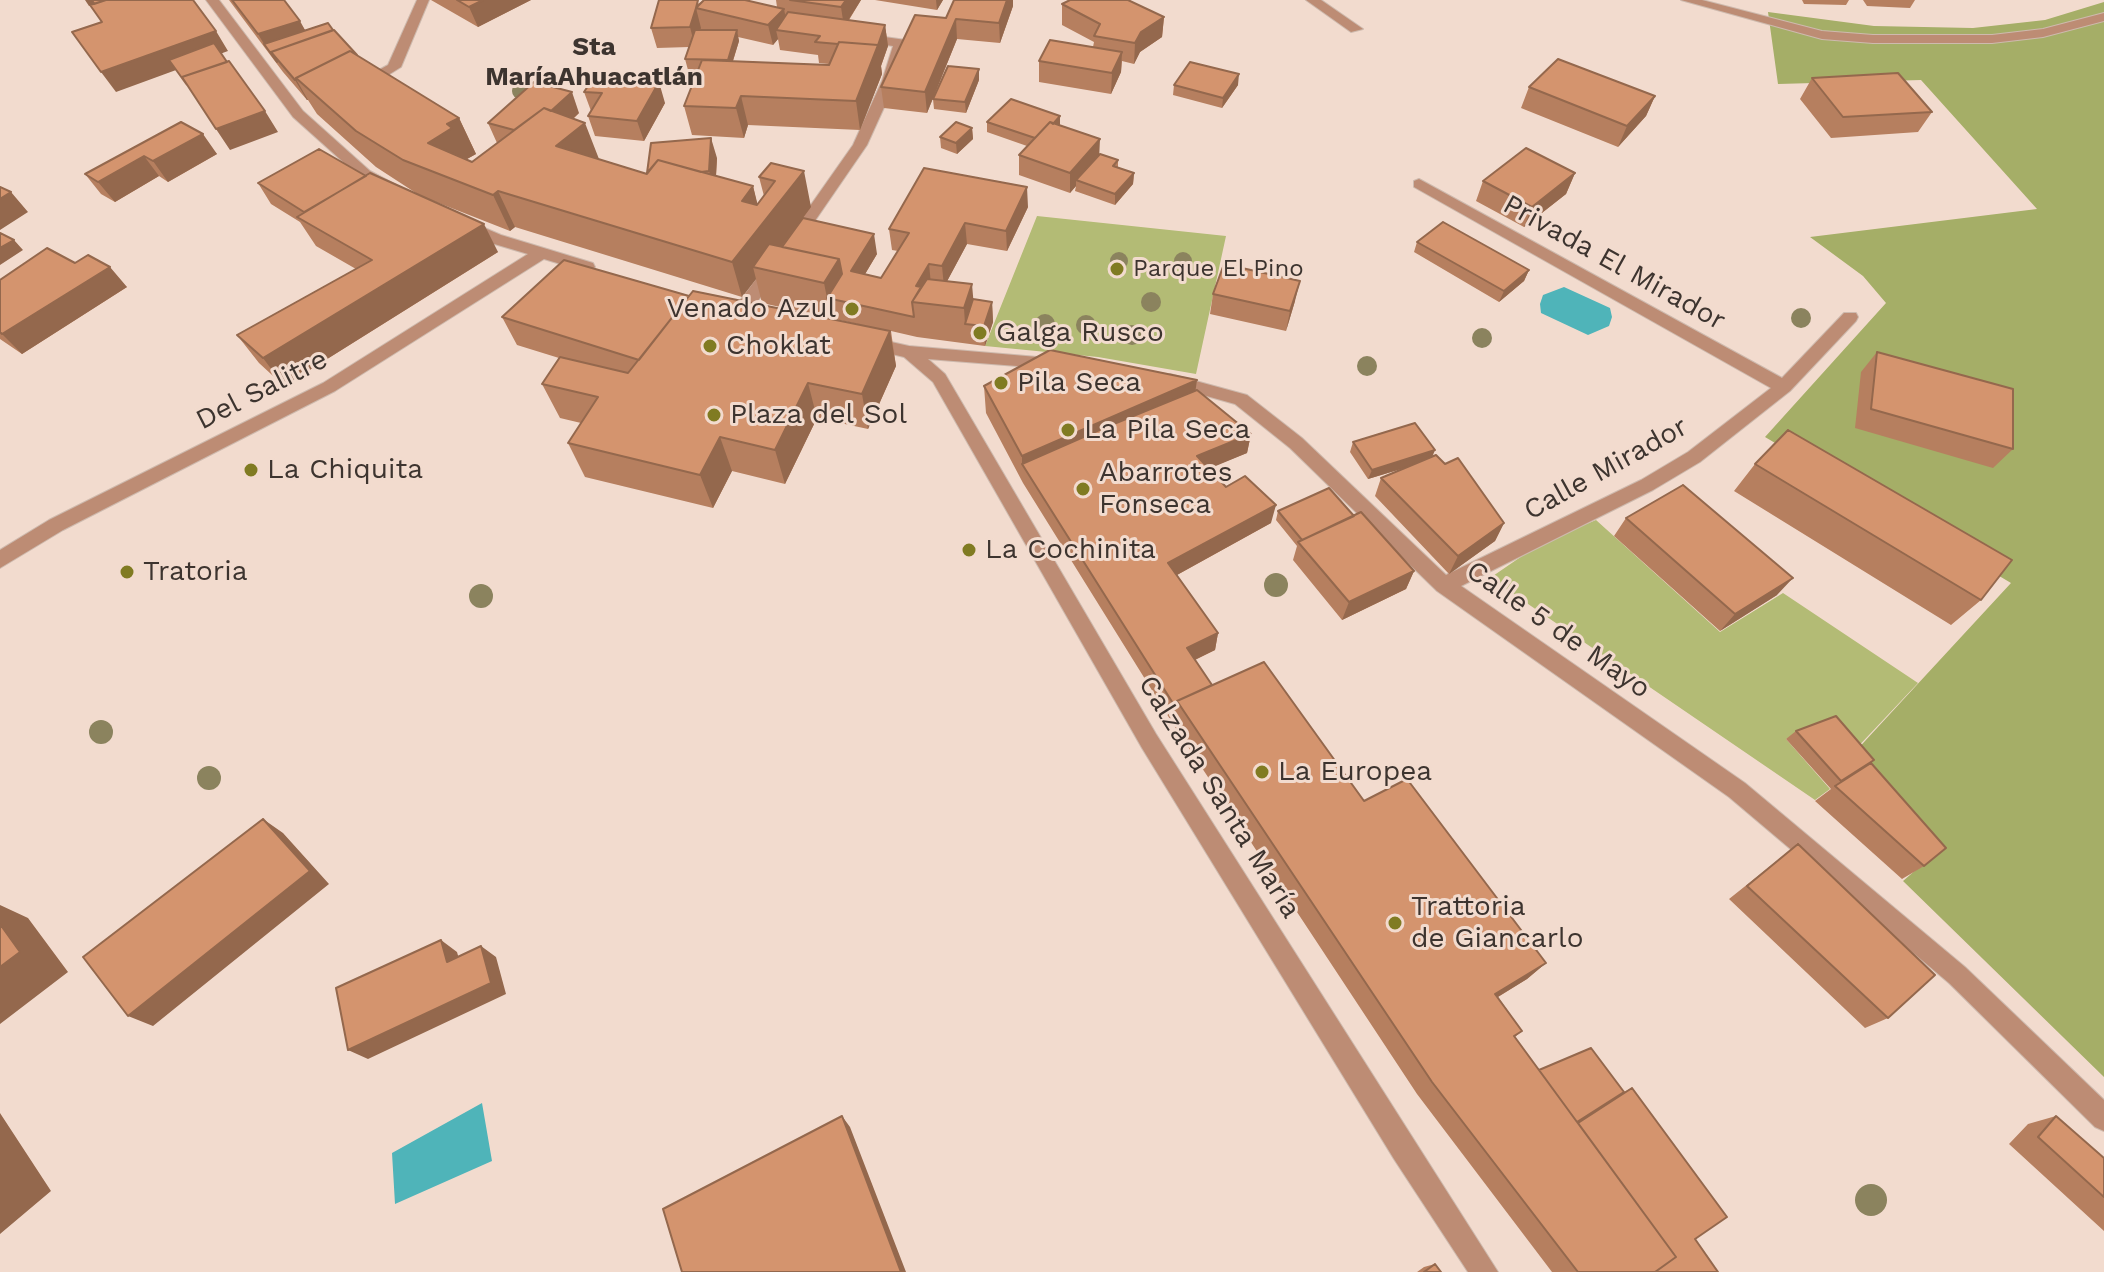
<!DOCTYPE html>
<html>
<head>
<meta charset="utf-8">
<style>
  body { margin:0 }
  canvas { display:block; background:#f2dbce }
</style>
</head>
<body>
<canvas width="2104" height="1272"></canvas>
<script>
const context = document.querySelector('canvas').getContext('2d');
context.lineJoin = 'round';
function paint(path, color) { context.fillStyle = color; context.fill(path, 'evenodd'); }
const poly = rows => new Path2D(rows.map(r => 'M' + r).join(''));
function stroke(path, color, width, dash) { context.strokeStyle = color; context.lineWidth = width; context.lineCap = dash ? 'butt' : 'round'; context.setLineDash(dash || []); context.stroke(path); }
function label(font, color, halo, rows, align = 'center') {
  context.font = font + ' "Work Sans",sans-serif'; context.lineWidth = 6; context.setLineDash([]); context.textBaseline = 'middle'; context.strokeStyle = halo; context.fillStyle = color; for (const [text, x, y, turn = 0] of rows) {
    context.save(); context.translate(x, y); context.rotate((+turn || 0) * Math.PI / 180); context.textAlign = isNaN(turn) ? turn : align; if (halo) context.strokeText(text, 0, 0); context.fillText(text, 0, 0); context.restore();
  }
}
const green = poly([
  [1037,216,1226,236,1196,374,1098,357,985,346],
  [1596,520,1720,632,1783,593,1918,683,1852,753,1826,723,1786,739,1830,789,1815,800,1490,578,1541,543]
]);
const forest = poly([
  [2104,2,2104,1077,1903,881,1925,862,1866,769,1853,754,2011,583,1765,437,1886,303,1863,276,1810,237,2037,209,1921,80,1778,84,1768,12,1874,26,1973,28,2045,20]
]);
const water = poly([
  [1564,287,1610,308,1612,317,1609,326,1588,335,1541,313,1540,304,1543,295],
  [482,1103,492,1161,395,1204,392,1153]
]);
const minor = poly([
  [206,0,219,0,303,111,370,171,396,185,396,191,386,191,360,177,293,117,206,0],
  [417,0,429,0,401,67,369,87,359,87,359,81,388,65,417,0],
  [1306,0,1321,0,1363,29,1351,32,1306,0],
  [1681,0,1702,0,1822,31,1873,35,1992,35,2043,29,2104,13,2104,21,2043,37,1992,43,1873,43,1822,39,1681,0],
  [863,34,906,40,908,43,896,81,867,145,799,244,789,244,789,236,853,145,882,81,893,46,858,41,858,35,863,34],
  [1419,179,1782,378,1844,313,1856,313,1858,317,1856,321,1790,391,1700,462,1653,490,1461,586,1745,783,1965,967,2104,1100,2104,1131,2095,1127,1949,983,1729,797,1437,591,1290,448,1235,404,1164,384,1161,380,1170,374,1247,395,1302,438,1446,575,1641,480,1688,452,1771,388,1414,187,1414,181,1419,179],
  [466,220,501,235,593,263,595,267,587,272,544,259,335,391,63,530,0,568,0,550,49,520,323,383,528,254,491,243,461,229,461,221,466,220],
  [775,261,783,266,781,270,745,318,733,318,733,310,769,262,775,261],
  [869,337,909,346,1061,359,1063,363,1055,369,928,359,945,374,1156,734,1498,1272,1468,1272,1394,1159,1142,748,933,382,904,357,863,347,861,343,869,337]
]);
const trees = [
  [520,91,8],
  [1119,261,9],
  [1183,261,9],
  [1151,302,10],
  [1801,318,10],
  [1045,324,10],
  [1086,325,10],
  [1132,335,10],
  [1482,338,10],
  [1367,366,10],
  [1276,585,12],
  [481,596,12],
  [101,732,12],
  [209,778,12],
  [1871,1200,16]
];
const wall = poly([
  [229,0,284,0,305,30,333,30,358,57,459,118,476,154,467,159,472,162,497,143,488,123,579,113,573,119,598,159,647,174,717,158,716,176,753,186,757,204,764,196,759,177,771,163,811,207,803,218,877,254,865,274,881,278,898,251,892,250,889,229,1028,207,1007,251,967,244,947,281,973,299,992,302,993,322,985,346,917,337,891,331,896,366,868,429,817,418,785,484,732,471,713,508,585,477,568,443,581,423,560,418,542,384,559,358,517,345,502,317,689,296,862,325,762,303,756,279,742,297,515,227,510,231,431,200,498,252,284,386,259,363,237,335,356,269,316,246,300,222,271,204,258,183,366,176,419,195,376,167,317,114,308,100,307,100,283,72],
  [431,0,531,0,478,27],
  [776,0,861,0,849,20,885,25,888,46,881,66,882,74,860,130,748,125,744,138,692,135,684,106,698,70,688,70,685,59,689,47,657,48,651,28,703,1,777,7],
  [738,37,773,45,778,39,780,50,818,55,819,63,829,64,829,65,733,61,739,41],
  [875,0,943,0,937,10],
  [1802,0,1849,0,1846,5,1804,4],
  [1863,0,1915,0,1910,8,1867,6],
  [1062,4,1164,17,1162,37,1140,52,1134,64,1122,61,1121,72,1111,94,1039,82,1039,61,1093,47,1094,42,1062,25],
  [1013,6,1000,43,957,39,927,113,884,108,881,87,946,18],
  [594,77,665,103,644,141,595,136,588,116,591,111,584,92],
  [1812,78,1932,112,1918,132,1831,138,1800,99],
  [979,80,966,113,934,109,933,99],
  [1174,85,1238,85,1222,108,1173,95],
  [1529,87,1655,96,1646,116,1618,147,1521,108],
  [181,122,217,154,168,182,159,176,115,202,101,194,85,174],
  [987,122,1060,126,1099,154,1118,160,1118,168,1134,173,1133,184,1115,205,1075,191,1076,186,1070,193,1019,175,1019,155,1027,146,987,132],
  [972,128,973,139,957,154,941,148,940,137],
  [1575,173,1566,194,1524,227,1476,201,1483,181],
  [1417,242,1529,270,1524,281,1499,302,1414,252],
  [75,263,127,287,22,354,0,339,0,280],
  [1213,294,1295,301,1286,331,1210,314],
  [1877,352,2013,449,1993,468,1855,428,1861,372],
  [984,386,1196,390,1251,434,1247,453,1209,468,1226,487,1271,523,1177,575,1218,633,1215,650,1195,660,1212,685,1364,801,1546,963,1527,979,1498,997,1522,1031,1515,1037,1539,1070,1624,1092,1632,1088,1695,1239,1718,1272,1552,1272,1417,1094,1173,724,1023,483,986,413],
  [1353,442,1433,456,1504,523,1495,541,1449,574,1375,496,1381,478,1404,468,1368,479,1350,452],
  [1755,464,1981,600,1951,625,1734,491],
  [1278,511,1354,516,1414,571,1406,589,1342,620,1293,560,1297,546,1276,520],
  [1626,518,1777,595,1720,631,1614,536],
  [1796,731,1864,768,1924,866,1902,879,1815,801,1831,789,1786,739],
  [1798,844,1888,1018,1865,1028,1729,899],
  [2056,1116,2104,1158,2104,1231,2009,1144,2028,1124],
  [1435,1264,1441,1272,1417,1272,1424,1267]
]);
const shadedWall = poly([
  [85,0,92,0,95,4,89,6],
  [483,0,531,0,478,27,469,7],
  [846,0,861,0,844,27,841,7],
  [936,0,943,0,937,10],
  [1007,0,1013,0,1013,6,1000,43,999,23],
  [696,8,701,28,695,47,690,27],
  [784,9,788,29,776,30,778,39,773,45,768,25],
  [1164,17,1162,37,1140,52,1134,64,1135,43,1141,32],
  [956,19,957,39,927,113,925,92],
  [300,21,311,41,264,44,258,34],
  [885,25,888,46,881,66,882,74,860,130,856,101],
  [737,30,739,41,730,70,728,60],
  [216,31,228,51,116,92,101,72],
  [1122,52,1121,72,1111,94,1112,73],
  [979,69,979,80,966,113,965,102],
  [1239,74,1238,85,1222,108,1223,98],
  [296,79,308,100,307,100,295,80],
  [659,82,665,103,644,141,637,121],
  [572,92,579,113,535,154,527,133],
  [741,96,748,125,744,138,736,108],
  [1655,96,1646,116,1618,147,1627,126],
  [265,111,278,132,230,150,216,129],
  [1060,116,1060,126,1038,139],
  [459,118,476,154,467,159,428,143,447,124],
  [585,123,599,159,556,146],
  [972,128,973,139,957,154,956,143],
  [203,134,217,154,168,182,153,161],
  [711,138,717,158,715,192,709,171],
  [1100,139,1099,160,1076,180,1076,186,1070,193,1070,173],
  [144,156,159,176,115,202,98,182],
  [804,171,811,207,764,270,753,267,756,279,742,297,732,262],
  [1134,173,1133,184,1115,205,1115,194],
  [1575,173,1566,194,1524,227,1532,207],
  [753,186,762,222,742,201],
  [1027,187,1028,207,1007,251,1006,231],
  [498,191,515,227,510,231,493,195],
  [11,192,28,212,0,230,0,199],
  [965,223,967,244,944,287,942,266],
  [484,224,498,252,284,386,263,358],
  [874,234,877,254,855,291,851,271],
  [14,240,23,250,0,265,0,248],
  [839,259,846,294,827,298,831,318,824,283],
  [929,264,931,284,920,303,916,286],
  [110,267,127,287,22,354,2,334],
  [1529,270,1524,281,1499,302,1504,291],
  [1300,281,1295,301,1286,331,1290,311],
  [972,284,975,319,965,324,964,308],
  [992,302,993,322,985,346,984,326],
  [890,331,896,366,868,429,862,394],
  [1197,380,1193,408,1022,464,1022,456],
  [808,383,817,418,785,484,775,450],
  [1251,434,1247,453,1194,475,1197,456],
  [720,437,732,471,713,508,700,475],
  [1435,450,1431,460,1368,479,1372,470],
  [1276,505,1271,523,1166,581,1168,563],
  [1504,523,1495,541,1449,574,1458,556],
  [1414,571,1406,589,1342,620,1349,602],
  [1793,578,1777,595,1720,631,1735,614],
  [1218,633,1215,650,1184,665,1187,648],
  [263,819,283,833,329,884,153,1026,128,1016],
  [0,905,28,918,68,972,0,1024],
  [441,940,457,952,463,973,447,962],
  [481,946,496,957,506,994,368,1059,348,1050],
  [1546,963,1527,979,1478,1009,1495,994],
  [0,1113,51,1191,0,1234],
  [842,1116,850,1127,906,1272,901,1272]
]);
const building = poly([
  [92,0,106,0,94,4,92,0],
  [106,0,193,0,216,31,101,72,72,32,102,22,90,5,106,0],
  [232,0,284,0,300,21,258,34,232,0],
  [457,0,483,0,469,7,457,0],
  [659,0,698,0,696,8,704,0,745,0,784,9,768,25,696,8,690,27,651,28,659,0],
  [790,0,846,0,841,7,790,0],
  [954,0,1007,0,999,23,956,19,925,92,881,87,915,15,946,18,954,0],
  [1070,0,1128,0,1164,17,1141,32,1135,43,1094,36,1100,24,1062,4,1070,0],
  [788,12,885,25,877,48,878,45,839,42,838,44,815,42,820,36,776,30,788,12],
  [328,23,333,30,271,52,277,62,264,44,328,23],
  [334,30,357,55,350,51,296,78,297,79,295,80,271,52,334,30],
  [695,30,737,30,728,60,685,59,695,30],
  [1050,40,1122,52,1112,73,1039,61,1050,40],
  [839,42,878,45,856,101,741,96,736,108,684,106,702,60,829,65,839,42],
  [214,43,227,62,182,77,187,85,169,60,214,43],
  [350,51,459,118,447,124,452,128,428,143,472,162,544,108,585,123,556,146,647,174,658,160,753,186,742,201,757,205,775,181,759,177,771,163,804,171,732,262,498,191,493,195,403,160,356,131,296,78,350,51],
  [1558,59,1655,96,1627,126,1529,87,1558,59],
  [229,61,265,111,216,129,182,77,229,61],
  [1190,62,1239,74,1223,98,1174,85,1190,62],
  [948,66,979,69,965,102,933,99,948,66],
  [1898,73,1932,112,1843,117,1812,78,1898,73],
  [594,77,659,82,637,121,588,116,602,93,584,92,594,77],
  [534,82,572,92,551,111,544,108,514,130,488,123,534,82],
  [1011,99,1060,116,1053,124,1050,122,1035,138,987,122,1011,99],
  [181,122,203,134,153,161,144,156,98,182,85,174,181,122],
  [956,122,972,128,956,143,940,137,956,122],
  [1050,122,1100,139,1070,173,1019,155,1050,122],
  [711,138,709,171,701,172,658,160,647,173,651,143,711,138],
  [1526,148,1575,173,1532,207,1483,181,1526,148],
  [319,149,366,176,304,212,258,183,319,149],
  [1100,154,1118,160,1113,166,1134,173,1115,194,1076,180,1100,154],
  [924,168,1027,187,1006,231,965,223,942,266,929,264,916,286,921,287,912,302,914,317,827,298,842,274,839,259,782,247,803,218,874,234,851,271,881,278,909,233,889,229,924,168],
  [370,173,484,224,263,358,237,335,372,260,297,217,370,173],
  [0,187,11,192,0,199,0,187],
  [1443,222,1529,270,1504,291,1417,242,1443,222],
  [0,233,14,240,0,248,0,233],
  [769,244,839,259,824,283,753,267,769,244],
  [47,248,75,263,88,255,110,267,2,334,0,332,0,280,47,248],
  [564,260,689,296,639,360,502,317,564,260],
  [1224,264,1300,281,1290,311,1213,294,1224,264],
  [927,279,972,284,964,308,912,302,927,279],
  [693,291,890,331,862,394,808,383,775,450,720,437,700,475,568,443,598,397,542,384,560,357,628,373,693,291],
  [973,299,992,302,984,326,965,324,973,299],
  [1050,350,1197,380,1022,456,984,386,1050,350],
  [1877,352,2013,389,2013,449,1871,409,1877,352],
  [1197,390,1251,434,1197,456,1226,487,1245,476,1276,505,1168,563,1218,633,1187,648,1212,685,1177,701,1176,708,1022,464,1104,428,1197,390],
  [1415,423,1435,450,1372,470,1353,442,1415,423],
  [1788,430,2012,560,1981,600,1755,464,1788,430],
  [1436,455,1445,464,1458,458,1504,523,1458,556,1381,478,1436,455],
  [1683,485,1793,578,1735,614,1626,518,1683,485],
  [1329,488,1354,516,1302,540,1278,511,1329,488],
  [1361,512,1414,571,1349,602,1298,542,1361,512],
  [1264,662,1364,801,1407,779,1546,963,1495,994,1522,1031,1514,1036,1676,1257,1655,1272,1578,1272,1432,1082,1177,701,1264,662],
  [1836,716,1874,760,1841,781,1796,731,1836,716],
  [1871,763,1946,848,1924,866,1835,786,1871,763],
  [263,819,310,871,128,1016,83,957,263,819],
  [1798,844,1935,975,1888,1018,1747,886,1798,844],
  [0,924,20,952,0,967,0,924],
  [441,940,447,962,481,946,491,983,348,1050,336,988,441,940],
  [1591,1048,1624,1092,1577,1122,1539,1070,1591,1048],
  [1632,1088,1727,1217,1695,1239,1718,1272,1655,1272,1676,1257,1578,1123,1632,1088],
  [842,1116,901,1272,682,1272,663,1209,842,1116],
  [2056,1116,2104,1158,2104,1197,2038,1137,2056,1116],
  [1435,1264,1441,1272,1424,1272,1435,1264]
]);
const markers = [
  [1117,269,8,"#807b22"],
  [852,309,8,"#807b22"],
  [980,333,8,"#807b22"],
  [710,346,8,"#807b22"],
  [1001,383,8,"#807b22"],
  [714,415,8,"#807b22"],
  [1068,430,8,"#807b22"],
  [251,470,8,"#807b22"],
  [1083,489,8,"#807b22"],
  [969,550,8,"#807b22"],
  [127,572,8,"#807b22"],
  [1262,772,8,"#807b22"],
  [1395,923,8,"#807b22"]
];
const farPoinames = [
  ["Parque El Pino",1133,269]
];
const farNeighbourhoodnames = [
  ["Sta",594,47],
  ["MaríaAhuacatlán",594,77]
];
const streetNames = [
  ["Privada El Mirador",1614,263,29],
  ["Del Salitre",262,390,-27],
  ["Calle Mirador",1606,469,-29],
  ["Calle 5 de Mayo",1558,630,35],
  ["Calzada Santa María",1219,797,58]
];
const poiNames = [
  ["Venado Azul",836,309,"right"],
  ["Galga Rusco",996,333],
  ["Choklat",726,346],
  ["Pila Seca",1017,383],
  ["Plaza del Sol",730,415],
  ["La Pila Seca",1084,430],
  ["La Chiquita",267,470],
  ["Abarrotes",1099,473],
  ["Fonseca",1099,505],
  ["La Cochinita",985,550],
  ["Tratoria",143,572],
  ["La Europea",1278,772],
  ["Trattoria",1411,907],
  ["de Giancarlo",1411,939]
];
paint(green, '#b3bb75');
paint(forest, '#a5ae67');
paint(water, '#4fb4b9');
stroke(minor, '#cebaae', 2);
paint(minor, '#bd8c74');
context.fillStyle = '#8b835e';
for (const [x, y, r] of trees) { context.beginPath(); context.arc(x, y, r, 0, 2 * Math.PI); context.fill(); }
paint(wall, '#b67f5f');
paint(shadedWall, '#94684d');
paint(building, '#d4946e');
stroke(building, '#94684d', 2);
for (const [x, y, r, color] of markers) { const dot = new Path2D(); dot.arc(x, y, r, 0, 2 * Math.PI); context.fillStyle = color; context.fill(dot); stroke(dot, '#f2dbce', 3); }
label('24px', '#3d342f', '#f2dbce', farPoinames, 'left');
label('bold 26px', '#3d342f', '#f2dbce', farNeighbourhoodnames);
label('28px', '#3d342f', '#f2dbce', streetNames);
label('28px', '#3d342f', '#f2dbce', poiNames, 'left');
</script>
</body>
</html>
